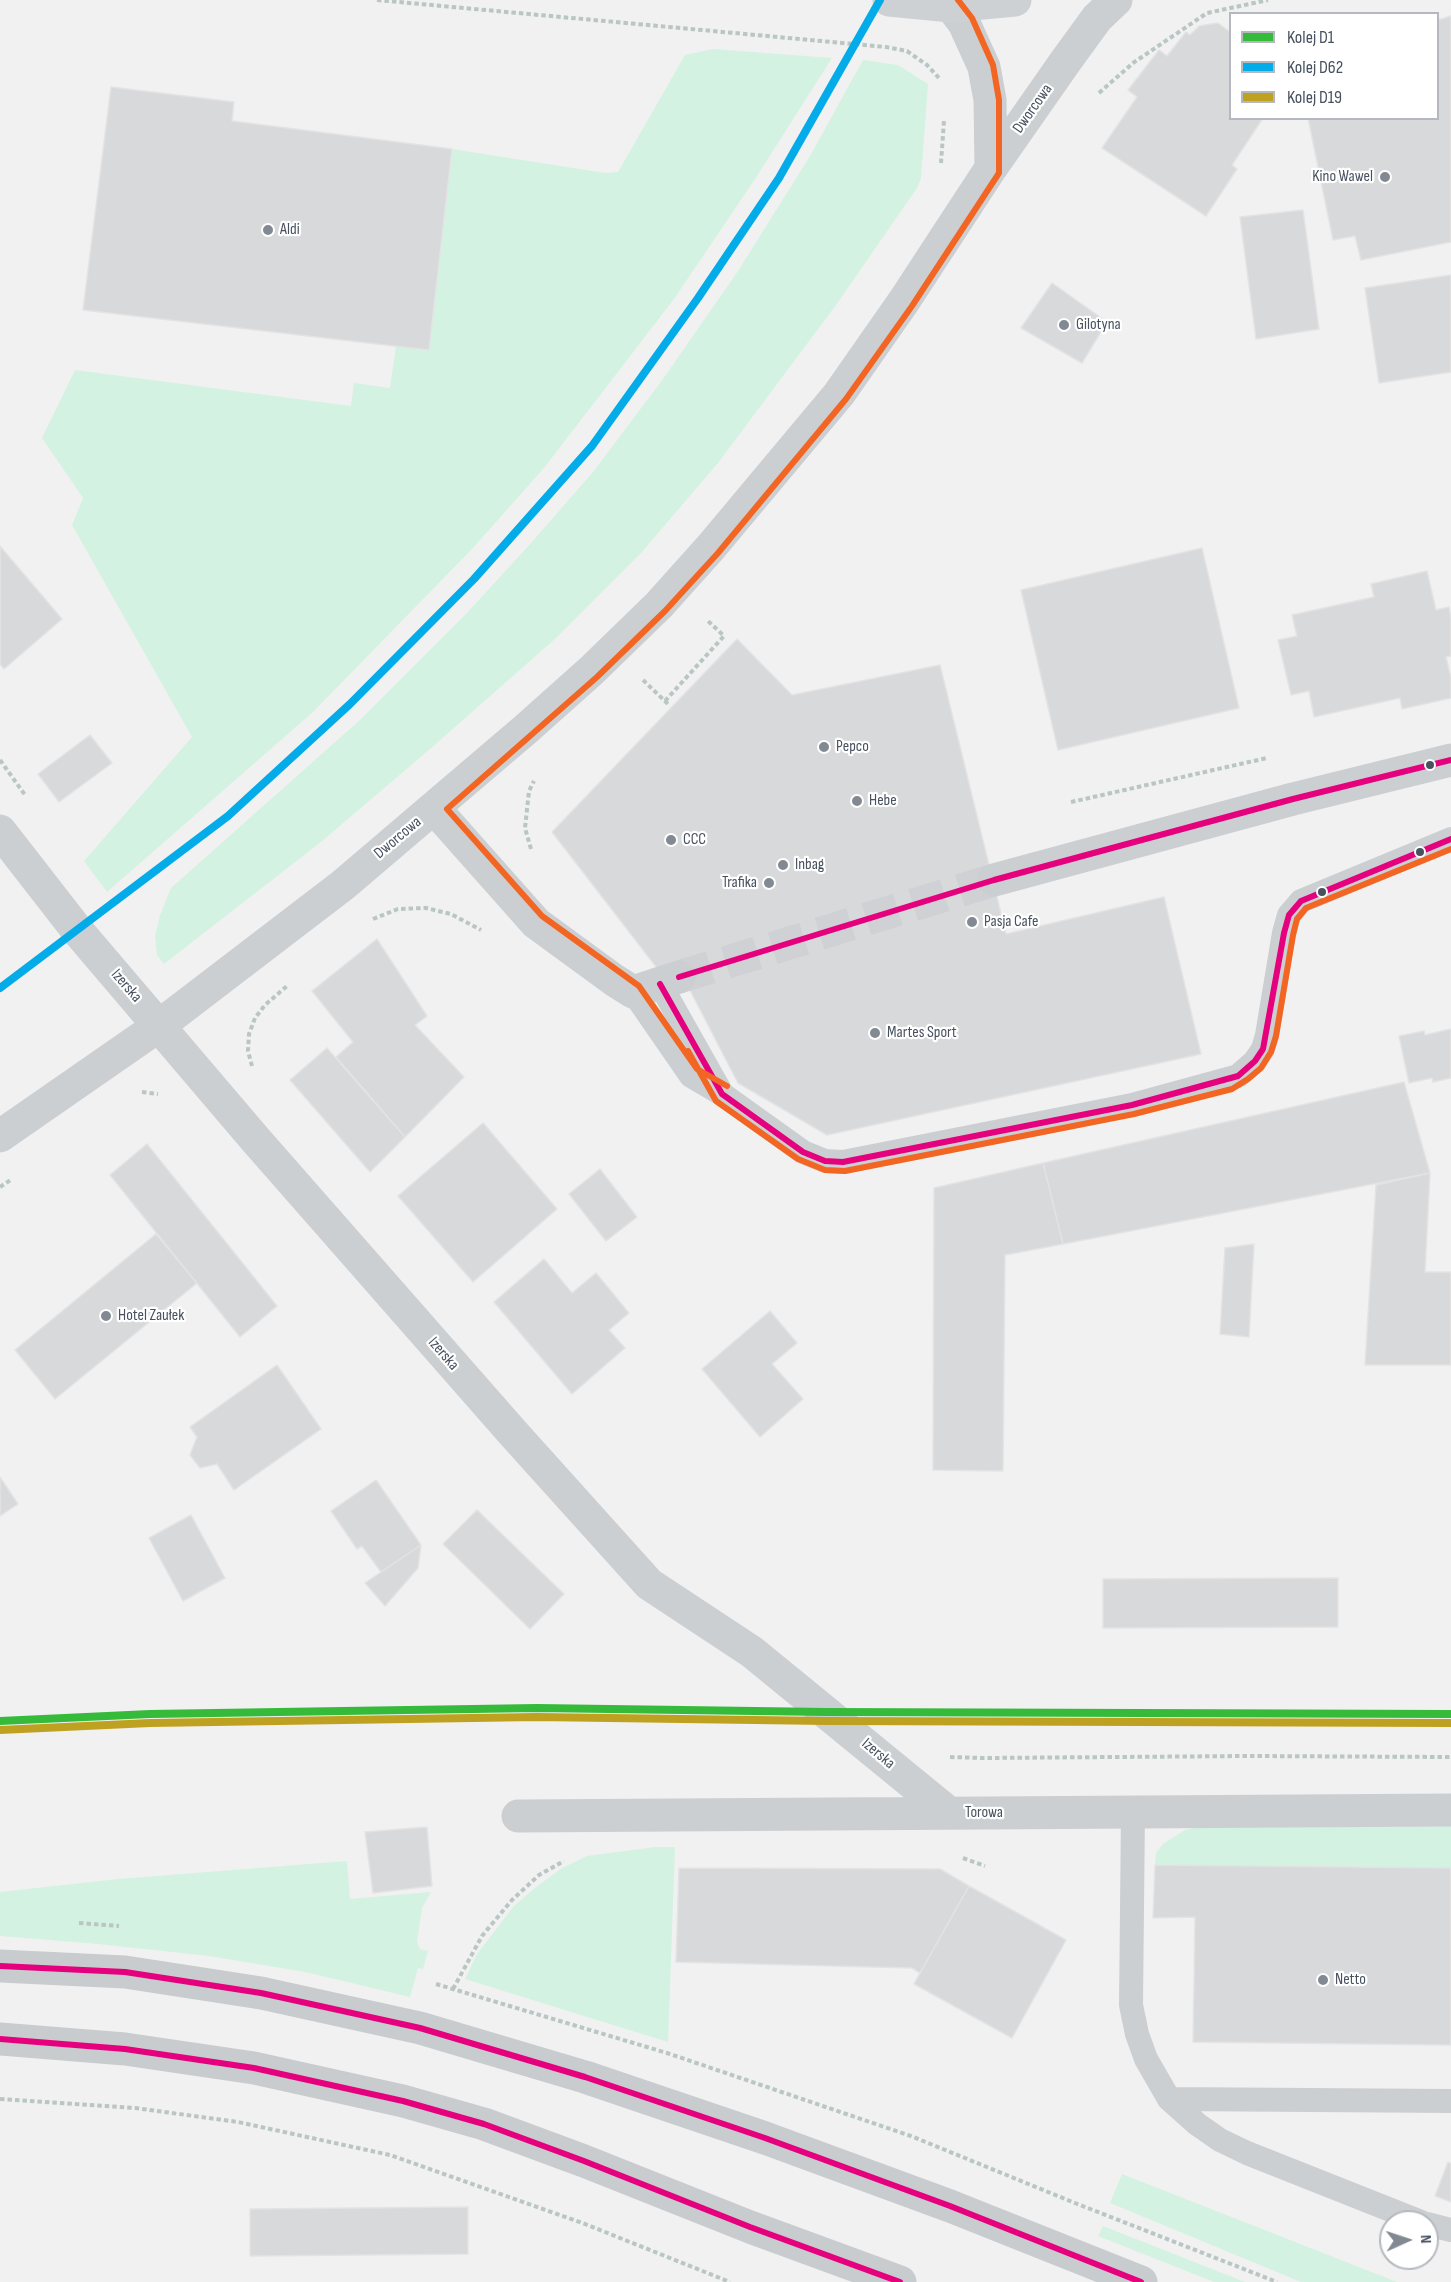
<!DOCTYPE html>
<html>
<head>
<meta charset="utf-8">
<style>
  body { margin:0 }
  #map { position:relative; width:1451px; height:2282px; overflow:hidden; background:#f1f1f1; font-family:"Sofia Sans Condensed",sans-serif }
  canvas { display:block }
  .legend { position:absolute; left:1229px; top:12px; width:210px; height:108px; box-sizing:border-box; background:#fff; border:2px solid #b5b9bf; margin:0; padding:8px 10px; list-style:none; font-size:18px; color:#47515f }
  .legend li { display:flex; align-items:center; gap:12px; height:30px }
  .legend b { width:30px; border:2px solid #b5b9bf }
  .north { position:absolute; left:1379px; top:2210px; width:60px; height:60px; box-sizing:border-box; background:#fff; border:2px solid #b5b9bf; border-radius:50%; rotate:87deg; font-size:16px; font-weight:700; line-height:24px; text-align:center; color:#47515f }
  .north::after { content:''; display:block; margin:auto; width:21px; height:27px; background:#828992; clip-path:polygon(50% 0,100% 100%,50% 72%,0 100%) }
</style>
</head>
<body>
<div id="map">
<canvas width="1451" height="2282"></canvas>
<ul class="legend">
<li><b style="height:8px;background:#36ba3a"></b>Kolej D1</li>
<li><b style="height:8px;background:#04abe9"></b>Kolej D62</li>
<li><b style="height:8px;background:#bfa121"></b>Kolej D19</li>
</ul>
<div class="north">N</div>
</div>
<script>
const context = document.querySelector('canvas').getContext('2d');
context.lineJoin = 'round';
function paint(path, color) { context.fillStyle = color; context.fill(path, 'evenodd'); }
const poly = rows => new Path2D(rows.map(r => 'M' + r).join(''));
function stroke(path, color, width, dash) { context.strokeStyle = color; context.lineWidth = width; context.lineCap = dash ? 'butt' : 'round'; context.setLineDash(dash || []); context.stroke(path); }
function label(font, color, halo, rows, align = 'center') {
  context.font = font + ' "Sofia Sans Condensed",sans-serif'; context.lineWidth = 4.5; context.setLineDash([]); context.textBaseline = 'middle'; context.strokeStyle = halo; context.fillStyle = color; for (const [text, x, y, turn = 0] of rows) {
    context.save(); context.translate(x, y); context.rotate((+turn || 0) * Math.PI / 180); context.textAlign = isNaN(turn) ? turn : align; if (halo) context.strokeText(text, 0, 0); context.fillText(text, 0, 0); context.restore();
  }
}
const green = poly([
  [713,49,832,58,755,179,674,299,544,468,472,549,313,712,107,892,84,861,192,737,72,525,83,498,42,438,75,370,351,406,354,383,390,388,396,346,429,350,452,149,605,173,618,172,685,55],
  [863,60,898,65,928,84,921,178,917,188,836,305,718,463,641,553,556,638,430,749,321,842,164,964,157,955,155,936,160,915,171,888,361,719,466,614,531,543,593,472,663,379,738,271,810,156],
  [1451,1826,1451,1868,1155,1865,1156,1853,1163,1844,1185,1830,1195,1828],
  [655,1847,675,1847,668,2042,465,1979,477,1954,514,1906,536,1887,562,1868,587,1856],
  [347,1861,350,1899,431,1892,422,1908,417,1942,420,1949,428,1951,423,1969,418,1968,410,1997,305,1972,209,1956,98,1944,0,1936,0,1892,118,1879],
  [1122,2174,1397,2282,1301,2282,1110,2203],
  [1103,2226,1245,2282,1214,2282,1098,2236]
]);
const building = poly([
  [1451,16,1451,242,1361,260,1355,236,1333,240,1308,118,1438,118,1438,20,1451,16],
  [1218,23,1230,32,1230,118,1263,118,1232,165,1237,169,1206,216,1102,148,1137,97,1128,90,1159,50,1167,56,1186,32,1190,35,1199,26,1218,23],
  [111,87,234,102,232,121,452,149,429,350,83,310,111,87],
  [1303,210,1319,329,1256,339,1240,217,1303,210],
  [1451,275,1451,372,1379,383,1365,288,1451,275],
  [1052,283,1107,322,1082,363,1021,328,1052,283],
  [0,546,62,619,4,669,0,664,0,546],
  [1202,548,1239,708,1058,750,1021,590,1202,548],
  [1427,571,1436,610,1449,607,1451,618,1451,656,1446,657,1451,678,1451,698,1402,709,1400,698,1314,717,1309,691,1291,695,1278,640,1297,636,1292,615,1374,597,1371,584,1427,571],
  [737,639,792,695,940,665,1006,934,1164,897,1201,1054,827,1135,738,1083,682,975,660,972,552,832,737,639],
  [90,735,112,763,59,802,38,774,90,735],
  [377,939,427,1016,415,1025,464,1077,405,1137,336,1057,353,1042,312,991,377,939],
  [1451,1029,1451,1078,1433,1082,1432,1078,1409,1083,1399,1036,1424,1031,1425,1035,1451,1029],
  [327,1048,405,1137,370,1172,290,1080,327,1048],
  [1404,1082,1430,1173,1063,1244,1043,1163,1404,1082],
  [483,1123,557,1209,473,1282,398,1196,483,1123],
  [147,1144,277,1306,240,1337,110,1175,147,1144],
  [1043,1163,1063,1244,1005,1255,1003,1471,933,1470,934,1188,1043,1163],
  [600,1169,637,1217,606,1241,569,1194,600,1169],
  [1430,1173,1425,1272,1451,1272,1451,1365,1365,1365,1376,1185,1430,1173],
  [156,1234,197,1283,55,1399,15,1350,156,1234],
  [1254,1244,1249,1337,1220,1334,1225,1248,1254,1244],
  [544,1259,572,1293,596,1273,629,1313,609,1330,625,1348,572,1394,494,1302,544,1259],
  [770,1311,797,1343,772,1364,803,1399,760,1437,702,1369,770,1311],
  [277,1365,321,1429,234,1490,217,1464,200,1468,190,1455,197,1437,190,1427,277,1365],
  [0,1477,18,1504,0,1516,0,1477],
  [376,1480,421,1545,381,1572,362,1546,357,1549,331,1511,376,1480],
  [477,1510,564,1594,530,1629,443,1544,477,1510],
  [191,1515,225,1578,183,1601,149,1538,191,1515],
  [421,1545,418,1568,385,1606,365,1583,421,1545],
  [1338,1578,1338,1627,1103,1628,1103,1579,1338,1578],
  [427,1827,432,1886,373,1893,365,1832,427,1827],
  [1155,1865,1451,1868,1451,2045,1193,2042,1195,1917,1153,1918,1155,1865],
  [679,1868,940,1869,969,1886,920,1973,912,1968,676,1962,679,1868],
  [969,1886,1066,1940,1012,2038,914,1984,969,1886],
  [1448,2162,1451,2164,1451,2202,1435,2196,1448,2162],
  [468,2207,468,2254,250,2256,250,2209,468,2207]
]);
const streetTunnel = poly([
  [679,977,994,880]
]);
const path = poly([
  [377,0,886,47,907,51,927,65,939,78],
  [1099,93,1133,63,1207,13,1268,0],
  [941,163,944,120],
  [643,680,669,705],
  [665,701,724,636,706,619],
  [0,760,25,795],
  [1071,802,1267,758],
  [531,849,525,828,529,791,534,781],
  [373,919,398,909,426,908,451,914,481,930],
  [252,1066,248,1051,249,1034,255,1018,265,1005,287,986],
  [142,1092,158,1094],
  [0,1187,12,1179],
  [950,1757,984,1758,1248,1756,1451,1757],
  [963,1858,985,1866],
  [79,1923,119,1926],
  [436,1984,667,2053,911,2136,1075,2203,1277,2282],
  [453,1989,482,1936,512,1900,539,1875,564,1861],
  [0,2099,135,2108,238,2122,390,2155,585,2224,730,2282]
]);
const lane = poly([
  [660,984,722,1094,803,1152,825,1161,843,1162,1132,1105,1238,1076,1255,1061,1263,1049,1267,1035,1284,933,1289,915,1301,901,1451,839],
  [633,992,691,1076,720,1093],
  [1133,1811,1131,2005,1137,2034,1146,2059,1169,2099,1197,2124,1220,2140,1247,2153,1421,2222],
  [1169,2099,1451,2101],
  [1427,2224,1451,2230]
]);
const street = poly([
  [951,6,964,23,984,67,990,100,991,168],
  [434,808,536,923,614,980,633,992,679,977],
  [0,831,77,930,255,1139,513,1433,649,1584,752,1652,949,1813],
  [994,880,1293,799,1451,760],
  [0,1136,160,1025,343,885,526,729,591,671,659,605,711,547,839,394,904,301,991,168,1065,62,1097,18,1116,0],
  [518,1816,1451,1810]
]);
const secondary = poly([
  [889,0,951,6,1015,0]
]);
const primary = poly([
  [0,1966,125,1972,261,1993,420,2028,585,2077,765,2138,950,2206,1141,2282],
  [0,2039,125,2049,254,2068,403,2101,484,2124,584,2161,750,2227,900,2282]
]);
const bus1 = poly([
  [679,977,994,880,1293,799,1451,760],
  [660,984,722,1094,803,1152,825,1161,843,1162,1132,1105,1238,1076,1255,1061,1263,1049,1284,933,1289,915,1301,901,1451,839],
  [0,1966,125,1972,261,1993,420,2028,585,2077,765,2138,950,2206,1141,2282],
  [0,2039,125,2049,254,2068,403,2101,484,2124,584,2161,750,2227,900,2282]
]);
const bus2 = poly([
  [688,1051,716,1101,798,1159,825,1170,845,1171,1134,1114,1232,1089,1248,1079,1261,1068,1271,1052,1276,1036,1293,935,1297,919,1306,908,1451,849],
  [727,1086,697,1069,639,986,542,916,447,809,597,677,665,611,718,553,846,399,912,306,999,173,999,100,993,65,972,18,958,0]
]);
const rail1 = poly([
  [0,1721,150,1714,537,1708,827,1712,1451,1714]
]);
const rail2 = poly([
  [0,988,228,816,350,704,474,579,592,446,698,298,779,178,880,0]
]);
const rail3 = poly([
  [0,1730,150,1723,537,1717,827,1721,1451,1723]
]);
const markers = [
  [1385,177,6,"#828992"],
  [268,230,6,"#828992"],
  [1064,325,6,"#828992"],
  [824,747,6,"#828992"],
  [1430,765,5,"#47515f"],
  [857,801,6,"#828992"],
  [671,840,6,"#828992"],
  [1420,852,5,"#47515f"],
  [783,865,6,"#828992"],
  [769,883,6,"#828992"],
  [1322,892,5,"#47515f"],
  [972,922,6,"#828992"],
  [875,1033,6,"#828992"],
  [106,1316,6,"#828992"],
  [1323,1980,6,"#828992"]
];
const streetNames = [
  ["Dworcowa",1033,109,-55],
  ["Dworcowa",398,838,-40],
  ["Izerska",126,986,49],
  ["Izerska",443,1354,49],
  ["Izerska",878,1754,40],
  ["Torowa",984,1813]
];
const poiNames = [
  ["Kino Wawel",1373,177,"right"],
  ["Aldi",280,230],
  ["Gilotyna",1076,325],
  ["Pepco",836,747],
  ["Hebe",869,801],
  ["CCC",683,840],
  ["Inbag",795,865],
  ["Trafika",757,883,"right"],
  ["Pasja Cafe",984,922],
  ["Martes Sport",887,1033],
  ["Hotel Zaułek",118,1316],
  ["Netto",1335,1980]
];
paint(green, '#d4f2e2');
paint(building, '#d8d9db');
stroke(building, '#e3e3e4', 1.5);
stroke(streetTunnel, '#cfd1d4', 33, [33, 16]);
stroke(path, '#b9c6c3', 4, [4.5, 3]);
stroke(lane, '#cccfd2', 24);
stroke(street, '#cccfd2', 33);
stroke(secondary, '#ced1d4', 33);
stroke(primary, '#c8cccf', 33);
stroke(bus1, '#e5007d', 6);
stroke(bus2, '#f26522', 6);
stroke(rail1, '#36ba3a', 8);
stroke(rail2, '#04abe9', 8);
stroke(rail3, '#bfa121', 8);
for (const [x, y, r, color] of markers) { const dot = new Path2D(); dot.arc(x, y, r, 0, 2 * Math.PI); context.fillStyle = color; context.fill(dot); stroke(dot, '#fff', 2); }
label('16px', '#47515f', '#fff', streetNames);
label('16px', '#47515f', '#fff', poiNames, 'left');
</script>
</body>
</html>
